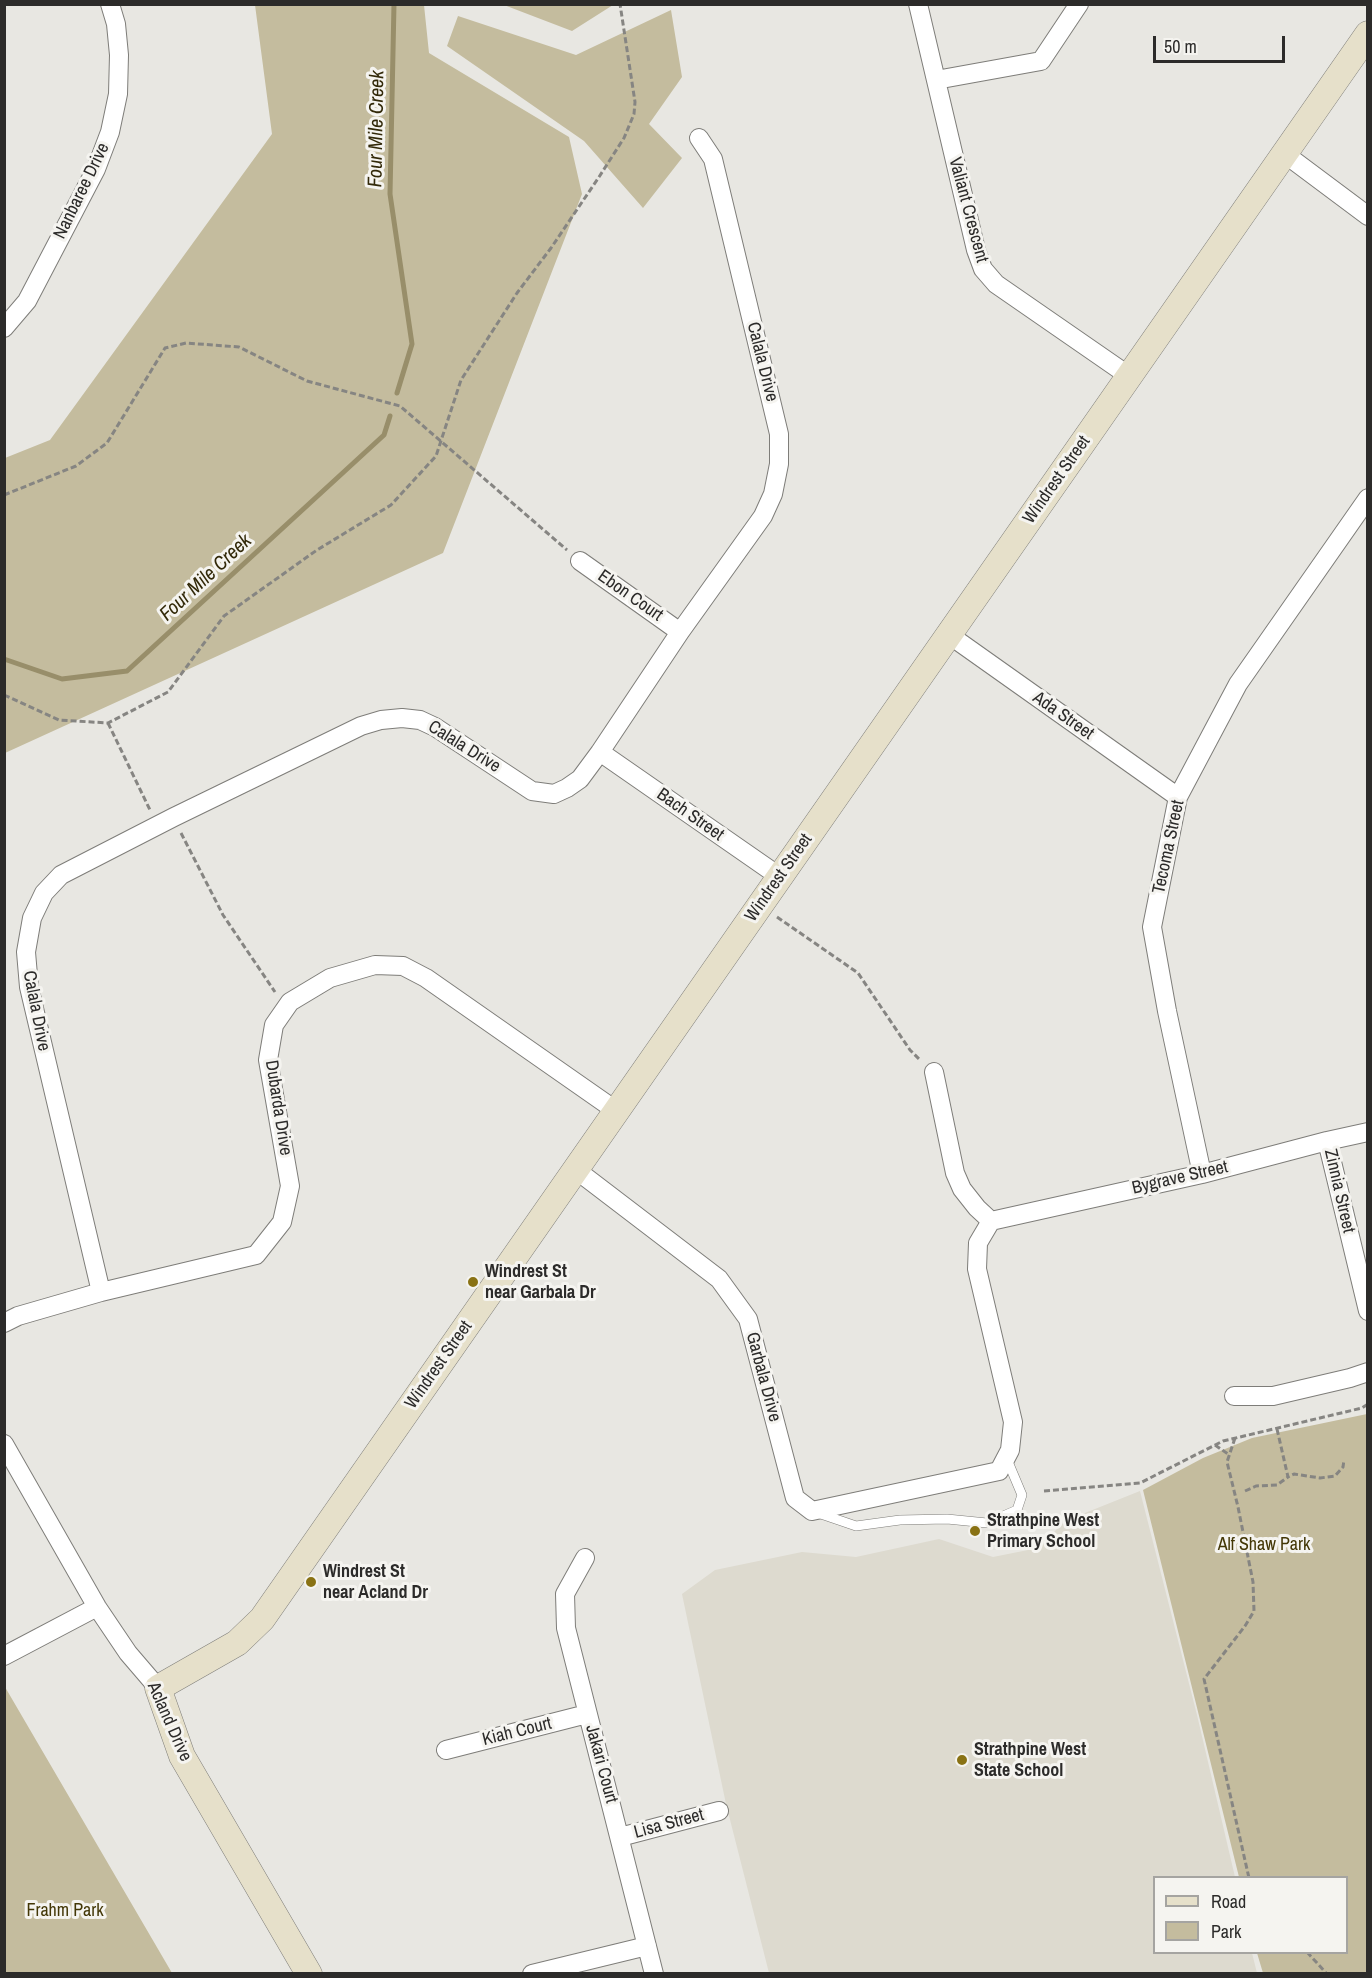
<!DOCTYPE html>
<html>
<head>
<meta charset="utf-8">
<style>
  body { margin:0 }
  #map { position:relative; width:1372px; height:1978px; overflow:hidden; background:#e8e7e2; font-family:"Archivo Narrow",sans-serif }
  canvas { display:block }
  .frame { position:absolute; inset:0; border:6px solid #2c2b2a; pointer-events:none }
  .legend { position:absolute; left:1153px; top:1876px; width:195px; height:78px; box-sizing:border-box; background:#f5f4f0; border:2px solid #a5a4a1; margin:0; padding:8px 10px; list-style:none; font-size:18px; color:#2c2b2a }
  .legend li { display:flex; align-items:center; gap:12px; height:30px }
  .legend b { width:30px; border:2px solid #a5a4a1 }
  .scale { position:absolute; left:1153px; top:36px; width:132px; height:27px; box-sizing:border-box; border:3px solid #2c2b2a; border-top:0; padding-left:8px; font-size:18px; line-height:21px; white-space:nowrap; color:#2c2b2a; -webkit-text-stroke:4px #f5f4f0; paint-order:stroke }
</style>
</head>
<body>
<div id="map">
<canvas width="1372" height="1978"></canvas>
<div class="frame"></div>
<ul class="legend">
<li><b style="height:8px;background:#e6e0ca"></b>Road</li>
<li><b style="height:16px;background:#c4bc9e"></b>Park</li>
</ul>
<div class="scale">50 m</div>
</div>
<script>
const context = document.querySelector('canvas').getContext('2d');
context.lineJoin = 'round';
function paint(path, color) { context.fillStyle = color; context.fill(path, 'evenodd'); }
const poly = rows => new Path2D(rows.map(r => 'M' + r).join(''));
function stroke(path, color, width, dash) { context.strokeStyle = color; context.lineWidth = width; context.lineCap = dash ? 'butt' : 'round'; context.setLineDash(dash || []); context.stroke(path); }
function label(font, color, halo, rows, align = 'center') {
  context.font = font + ' "Archivo Narrow",sans-serif'; context.lineWidth = 6; context.setLineDash([]); context.textBaseline = 'middle'; context.strokeStyle = halo; context.fillStyle = color; for (const [text, x, y, turn = 0] of rows) {
    context.save(); context.translate(x, y); context.rotate((+turn || 0) * Math.PI / 180); context.textAlign = isNaN(turn) ? turn : align; if (halo) context.strokeText(text, 0, 0); context.fillText(text, 0, 0); context.restore();
  }
}
const built = poly([
  [1140,1491,1197,1715,1235,1877,1154,1878,1154,1952,1252,1953,1257,1973,769,1973,726,1804,682,1594,715,1570,802,1552,856,1557,939,1539,993,1557,1038,1548,1065,1521]
]);
const green = poly([
  [255,5,424,5,429,53,569,137,582,194,443,553,5,753,5,458,50,440,272,134],
  [504,5,613,5,572,31],
  [671,10,682,77,649,124,682,158,643,208,584,141,447,46,458,16,576,55],
  [1367,1414,1367,1973,1263,1973,1257,1953,1346,1952,1346,1878,1239,1877,1143,1490,1203,1458,1252,1438],
  [5,1687,172,1973,5,1973]
]);
const stream = poly([
  [394,4,390,194,412,344,397,393],
  [4,659,62,679,127,671,384,435,390,416]
]);
const path = poly([
  [4,495,76,466,107,443,165,348,186,343,239,347,307,381,400,406,567,550],
  [4,695,59,720,108,723,168,692,224,616,317,550,391,505,436,456,461,380,517,293,551,248,599,177,624,138,634,114,635,102,620,4],
  [108,723,150,810],
  [181,833,223,915,275,992],
  [777,917,858,973,910,1050,921,1061],
  [1277,1429,1288,1477,1294,1474,1320,1478,1335,1476,1343,1467,1344,1460],
  [1235,1438,1227,1462,1238,1507,1253,1582,1254,1611,1245,1626,1204,1679,1249,1878],
  [1215,1445,1228,1454],
  [1044,1491,1140,1483,1223,1441,1362,1408,1368,1404],
  [1245,1491,1256,1486,1277,1485,1288,1477],
  [1307,1952,1327,1974]
]);
const lane = poly([
  [818,1513,856,1526,900,1520,947,1519,987,1523,1017,1510,1022,1495,1006,1457]
]);
const street = poly([
  [918,4,976,250,983,269,996,284,1129,376],
  [936,80,1041,61,1079,4],
  [1285,154,1368,216],
  [4,328,27,301,96,169,110,132,118,94,119,55,116,24,110,4],
  [580,561,680,632],
  [948,634,1178,797],
  [600,752,780,877],
  [934,1072,955,1173,962,1189,977,1208,991,1221],
  [1327,1141,1368,1311],
  [575,1169,719,1279,748,1319,795,1498,812,1511,999,1471,1010,1450,1013,1422,977,1269,978,1243,991,1221],
  [1202,1174,1167,1011,1152,927,1178,797,1238,684,1368,498],
  [991,1221,1202,1174,1327,1141,1368,1132],
  [101,1292,29,987,26,952,32,918,44,893,61,875,174,817,361,726,381,720,402,718,420,720,435,727,532,791,554,794,567,788,580,779,600,752,680,632,763,516,773,494,779,464,779,434,713,159,699,138],
  [4,1323,18,1316,101,1292,256,1255,282,1222,290,1186,268,1060,274,1025,290,1002,330,978,375,965,403,966,426,978,615,1110],
  [1234,1396,1273,1396,1350,1378,1368,1372],
  [4,1444,97,1607,128,1653,158,1688],
  [585,1558,565,1594,566,1628,654,1974],
  [4,1656,97,1607],
  [446,1750,587,1714],
  [620,1837,719,1811],
  [532,1974,647,1946]
]);
const secondary = poly([
  [309,1974,182,1756,158,1688,237,1643,262,1619,1368,34]
]);
const markers = [
  [473,1282,6,"#897214"],
  [975,1531,6,"#897214"],
  [311,1582,6,"#897214"],
  [962,1760,6,"#897214"]
];
const streetNames = [
  ["Nanbaree Drive",82,191,-64],
  ["Valiant Crescent",968,210,75],
  ["Calala Drive",762,362,76],
  ["Windrest Street",1057,480,-55],
  ["Ebon Court",630,596,35],
  ["Ada Street",1063,716,35],
  ["Calala Drive",464,747,32],
  ["Bach Street",690,815,35],
  ["Tecoma Street",1169,847,-78],
  ["Windrest Street",779,878,-55],
  ["Calala Drive",36,1011,79],
  ["Dubarda Drive",278,1108,81],
  ["Bygrave Street",1180,1178,-13],
  ["Zinnia Street",1339,1191,77],
  ["Windrest Street",439,1365,-55],
  ["Garbala Drive",763,1377,75],
  ["Acland Drive",169,1722,66],
  ["Kiah Court",517,1732,-14],
  ["Jakari Court",601,1764,75],
  ["Lisa Street",669,1824,-15]
];
const poiNames = [
  ["Windrest St",485,1272],
  ["near Garbala Dr",485,1293],
  ["Strathpine West",987,1521],
  ["Primary School",987,1542],
  ["Windrest St",323,1572],
  ["near Acland Dr",323,1593],
  ["Strathpine West",974,1750],
  ["State School",974,1771]
];
const parkNames = [
  ["Alf Shaw Park",1264,1545],
  ["Frahm Park",65,1911]
];
const waterNames = [
  ["Four Mile Creek",377,129,-89],
  ["Four Mile Creek",206,578,-43]
];
paint(built, '#dddacf');
paint(green, '#c4bc9e');
stroke(stream, '#988e6a', 5);
stroke(lane, '#7e7d79', 10);
stroke(street, '#7e7d79', 20);
stroke(secondary, '#7e7d79', 27);
stroke(path, '#868582', 3, [6, 3]);
stroke(lane, '#fff', 9);
stroke(street, '#fff', 18);
stroke(secondary, '#e6e0ca', 26);
for (const [x, y, r, color] of markers) { const dot = new Path2D(); dot.arc(x, y, r, 0, 2 * Math.PI); context.fillStyle = color; context.fill(dot); stroke(dot, '#f5f4f0', 2); }
label('18px', '#2c2b2a', '#f5f4f0', streetNames);
label('bold 18px', '#2c2b2a', '#f5f4f0', poiNames, 'left');
label('18px', '#433706', '#f5f4f0', parkNames);
label('italic 20px', '#322909', '#f5f4f0', waterNames);
</script>
</body>
</html>
